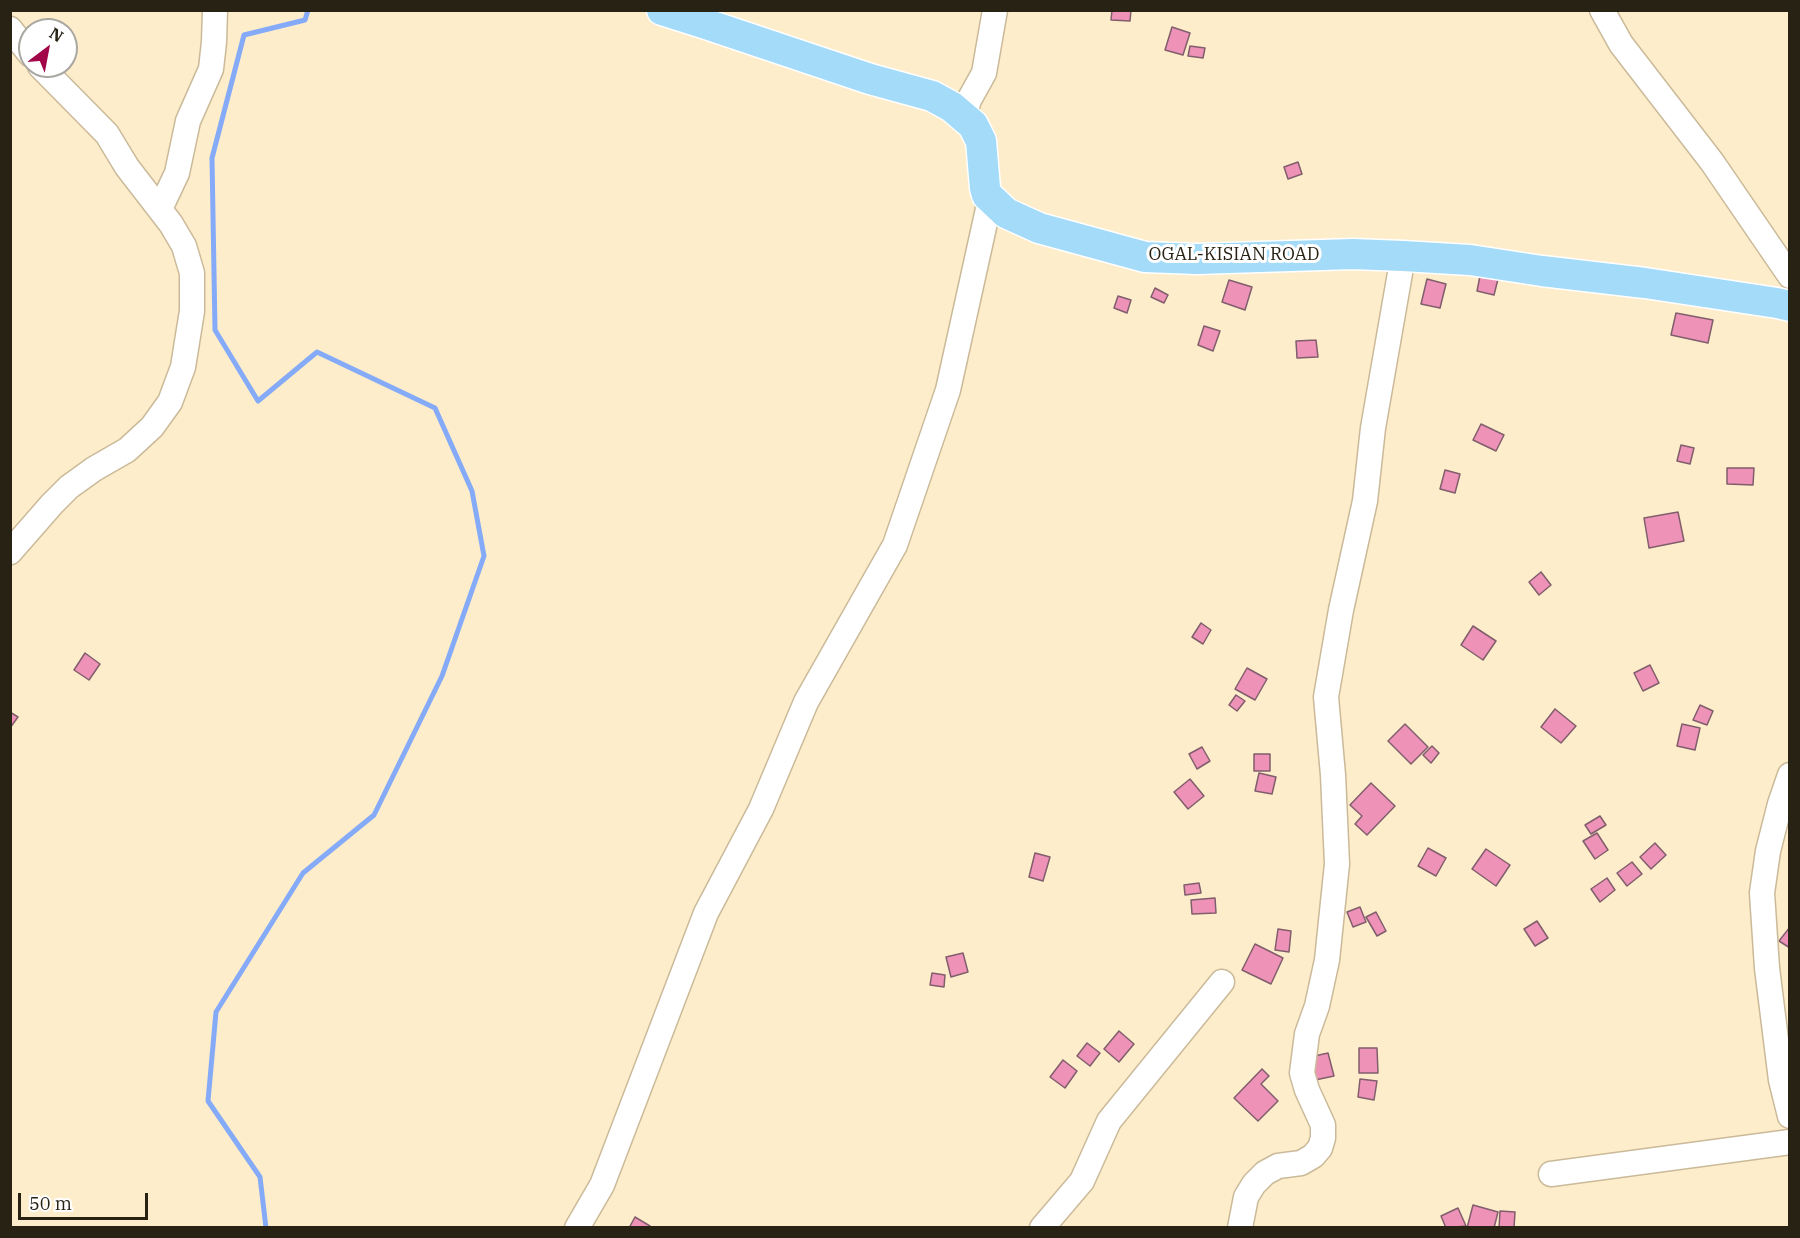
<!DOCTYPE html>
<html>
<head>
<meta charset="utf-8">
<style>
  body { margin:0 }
  #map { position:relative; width:1800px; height:1238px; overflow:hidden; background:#feedcb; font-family:"IBM Plex Serif",serif }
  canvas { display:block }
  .frame { position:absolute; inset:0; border:12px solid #282215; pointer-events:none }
  .north { position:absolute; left:18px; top:18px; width:60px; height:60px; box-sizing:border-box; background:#fff; border:2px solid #a9a7a1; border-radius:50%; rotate:32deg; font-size:16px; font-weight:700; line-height:24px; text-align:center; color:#282215 }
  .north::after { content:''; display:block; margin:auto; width:21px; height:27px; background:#a00648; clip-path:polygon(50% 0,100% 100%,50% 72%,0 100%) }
  .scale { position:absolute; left:18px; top:1193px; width:130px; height:27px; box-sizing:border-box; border:3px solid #282215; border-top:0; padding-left:8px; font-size:18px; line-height:21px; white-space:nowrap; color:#282215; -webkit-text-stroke:4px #fff; paint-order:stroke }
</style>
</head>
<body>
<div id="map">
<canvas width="1800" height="1238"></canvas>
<div class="frame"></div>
<div class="north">N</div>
<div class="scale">50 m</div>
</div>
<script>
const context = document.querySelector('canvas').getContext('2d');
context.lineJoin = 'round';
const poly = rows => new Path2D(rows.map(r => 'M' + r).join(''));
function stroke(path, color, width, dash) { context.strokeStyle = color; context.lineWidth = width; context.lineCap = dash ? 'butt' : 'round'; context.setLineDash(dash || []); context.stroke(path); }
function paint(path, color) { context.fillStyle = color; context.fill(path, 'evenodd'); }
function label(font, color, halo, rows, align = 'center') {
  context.font = font + ' "IBM Plex Serif",serif'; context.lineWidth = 6; context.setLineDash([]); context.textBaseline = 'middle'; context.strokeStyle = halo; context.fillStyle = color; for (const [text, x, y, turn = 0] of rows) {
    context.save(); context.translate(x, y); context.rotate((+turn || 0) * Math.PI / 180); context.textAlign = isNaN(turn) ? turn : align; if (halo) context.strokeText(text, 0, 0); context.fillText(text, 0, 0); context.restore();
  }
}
const stream = poly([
  [266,1228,260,1177,208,1101,216,1012,303,873,374,815,442,676,484,556,472,491,435,408,317,352,258,401,215,330,212,158,244,35,305,20,308,10]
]);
const building = poly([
  [1112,10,1131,10,1130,21,1111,20,1112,10],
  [1172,27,1190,33,1183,55,1165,50,1172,27],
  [1190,46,1205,48,1203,58,1188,56,1190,46],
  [1298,162,1302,174,1288,179,1284,167,1298,162],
  [1480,276,1498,279,1494,295,1477,291,1480,276],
  [1427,279,1446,284,1440,308,1421,304,1427,279],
  [1229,280,1252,287,1245,310,1222,302,1229,280],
  [1155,288,1168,295,1164,303,1151,297,1155,288],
  [1118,296,1131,300,1127,313,1114,308,1118,296],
  [1676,313,1713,320,1708,343,1671,335,1676,313],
  [1204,326,1220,331,1213,351,1198,345,1204,326],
  [1316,340,1318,357,1297,358,1296,341,1316,340],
  [1481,424,1504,435,1496,451,1473,440,1481,424],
  [1681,445,1694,448,1690,464,1677,461,1681,445],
  [1727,468,1754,468,1753,485,1727,484,1727,468],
  [1445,470,1460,474,1455,493,1440,489,1445,470],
  [1678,512,1684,541,1649,548,1644,518,1678,512],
  [1541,572,1551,585,1539,595,1529,582,1541,572],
  [1201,623,1211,630,1203,644,1192,637,1201,623],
  [1473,626,1496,641,1483,660,1461,645,1473,626],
  [85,653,100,664,89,680,74,670,85,653],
  [1650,665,1659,683,1643,691,1634,673,1650,665],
  [1247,668,1267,679,1255,700,1235,689,1247,668],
  [1236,695,1245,701,1237,711,1229,705,1236,695],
  [1700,705,1713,711,1707,725,1693,720,1700,705],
  [1555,709,1576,726,1561,743,1541,727,1555,709],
  [10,712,18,717,10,728,10,712],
  [1405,724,1428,747,1411,764,1388,741,1405,724],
  [1682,724,1700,728,1695,750,1677,746,1682,724],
  [1432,746,1439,753,1431,763,1423,755,1432,746],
  [1202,747,1210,761,1197,769,1189,754,1202,747],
  [1254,754,1270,754,1270,771,1254,771,1254,754],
  [1259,773,1276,777,1272,794,1255,791,1259,773],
  [1190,779,1204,796,1188,809,1174,792,1190,779],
  [1371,783,1395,806,1367,835,1355,824,1362,816,1350,805,1371,783],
  [1600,816,1606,825,1591,834,1585,825,1600,816],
  [1597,833,1608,850,1595,859,1583,841,1597,833],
  [1655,843,1666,855,1651,869,1640,857,1655,843],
  [1428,848,1446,858,1436,876,1418,866,1428,848],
  [1486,849,1510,865,1496,886,1472,869,1486,849],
  [1035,853,1050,857,1043,881,1029,877,1035,853],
  [1632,862,1642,874,1627,886,1617,873,1632,862],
  [1607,878,1615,890,1600,902,1591,889,1607,878],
  [1199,883,1201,893,1185,895,1184,885,1199,883],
  [1215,898,1216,913,1192,914,1191,900,1215,898],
  [1360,907,1366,922,1353,927,1347,912,1360,907],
  [1376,912,1386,931,1377,936,1366,917,1376,912],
  [1537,921,1548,938,1535,946,1524,929,1537,921],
  [1790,927,1790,948,1779,941,1790,927],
  [1278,929,1291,931,1289,952,1275,950,1278,929],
  [1255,944,1283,958,1271,984,1242,970,1255,944],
  [963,953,968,972,951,977,946,957,963,953],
  [932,973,945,975,944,987,930,985,932,973],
  [1119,1031,1134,1044,1119,1062,1104,1049,1119,1031],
  [1087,1043,1100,1053,1090,1066,1077,1056,1087,1043],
  [1359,1048,1377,1048,1378,1073,1359,1073,1359,1048],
  [1328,1053,1334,1076,1315,1080,1310,1057,1328,1053],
  [1063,1060,1077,1071,1065,1088,1050,1077,1063,1060],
  [1262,1069,1269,1076,1261,1084,1278,1101,1258,1121,1234,1098,1262,1069],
  [1360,1079,1377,1081,1374,1100,1358,1097,1360,1079],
  [1473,1205,1498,1212,1494,1228,1467,1228,1473,1205],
  [1458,1208,1466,1226,1446,1228,1441,1216,1458,1208],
  [1500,1211,1515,1212,1514,1228,1499,1228,1500,1211],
  [635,1217,650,1226,650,1228,629,1228,635,1217]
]);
const minor = poly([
  [1602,10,1621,44,1712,162,1790,276],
  [10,29,30,54],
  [964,117,969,100,984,73,995,10],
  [160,209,177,173,188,121,211,69,214,42,215,10],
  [10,552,52,504,69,487,94,469,127,450,152,427,170,402,183,367,192,311,192,273,184,246,171,224,127,167,107,134,40,66],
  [1790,775,1780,804,1768,851,1762,893,1767,968,1781,1080,1790,1116],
  [1551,1174,1790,1142],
  [577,1228,602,1185,706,913,761,809,806,702,895,545,948,390,988,209,987,195],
  [1042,1228,1082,1181,1109,1121,1222,982],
  [1240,1228,1246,1197,1254,1184,1265,1173,1278,1166,1301,1163,1313,1156,1320,1148,1323,1138,1323,1125,1307,1090,1302,1073,1307,1034,1317,1006,1327,960,1337,864,1333,775,1326,697,1341,610,1365,501,1373,428,1403,256]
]);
const major = poly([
  [662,10,703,23,870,79,932,96,952,107,973,125,981,141,985,188,987,195,1006,213,1039,228,1145,257,1197,259,1353,254,1403,256,1470,260,1542,271,1645,283,1777,303,1790,306]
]);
const streetNames = [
  ["OGAL-KISIAN ROAD",1234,255]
];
stroke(stream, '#85abf8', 5);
paint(building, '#ee92b8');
stroke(building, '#815e6c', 1.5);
stroke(minor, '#caba99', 27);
stroke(major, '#fff', 33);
stroke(minor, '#fff', 24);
stroke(major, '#a3dbf9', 30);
label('18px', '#282215', '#fff', streetNames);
</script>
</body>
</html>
